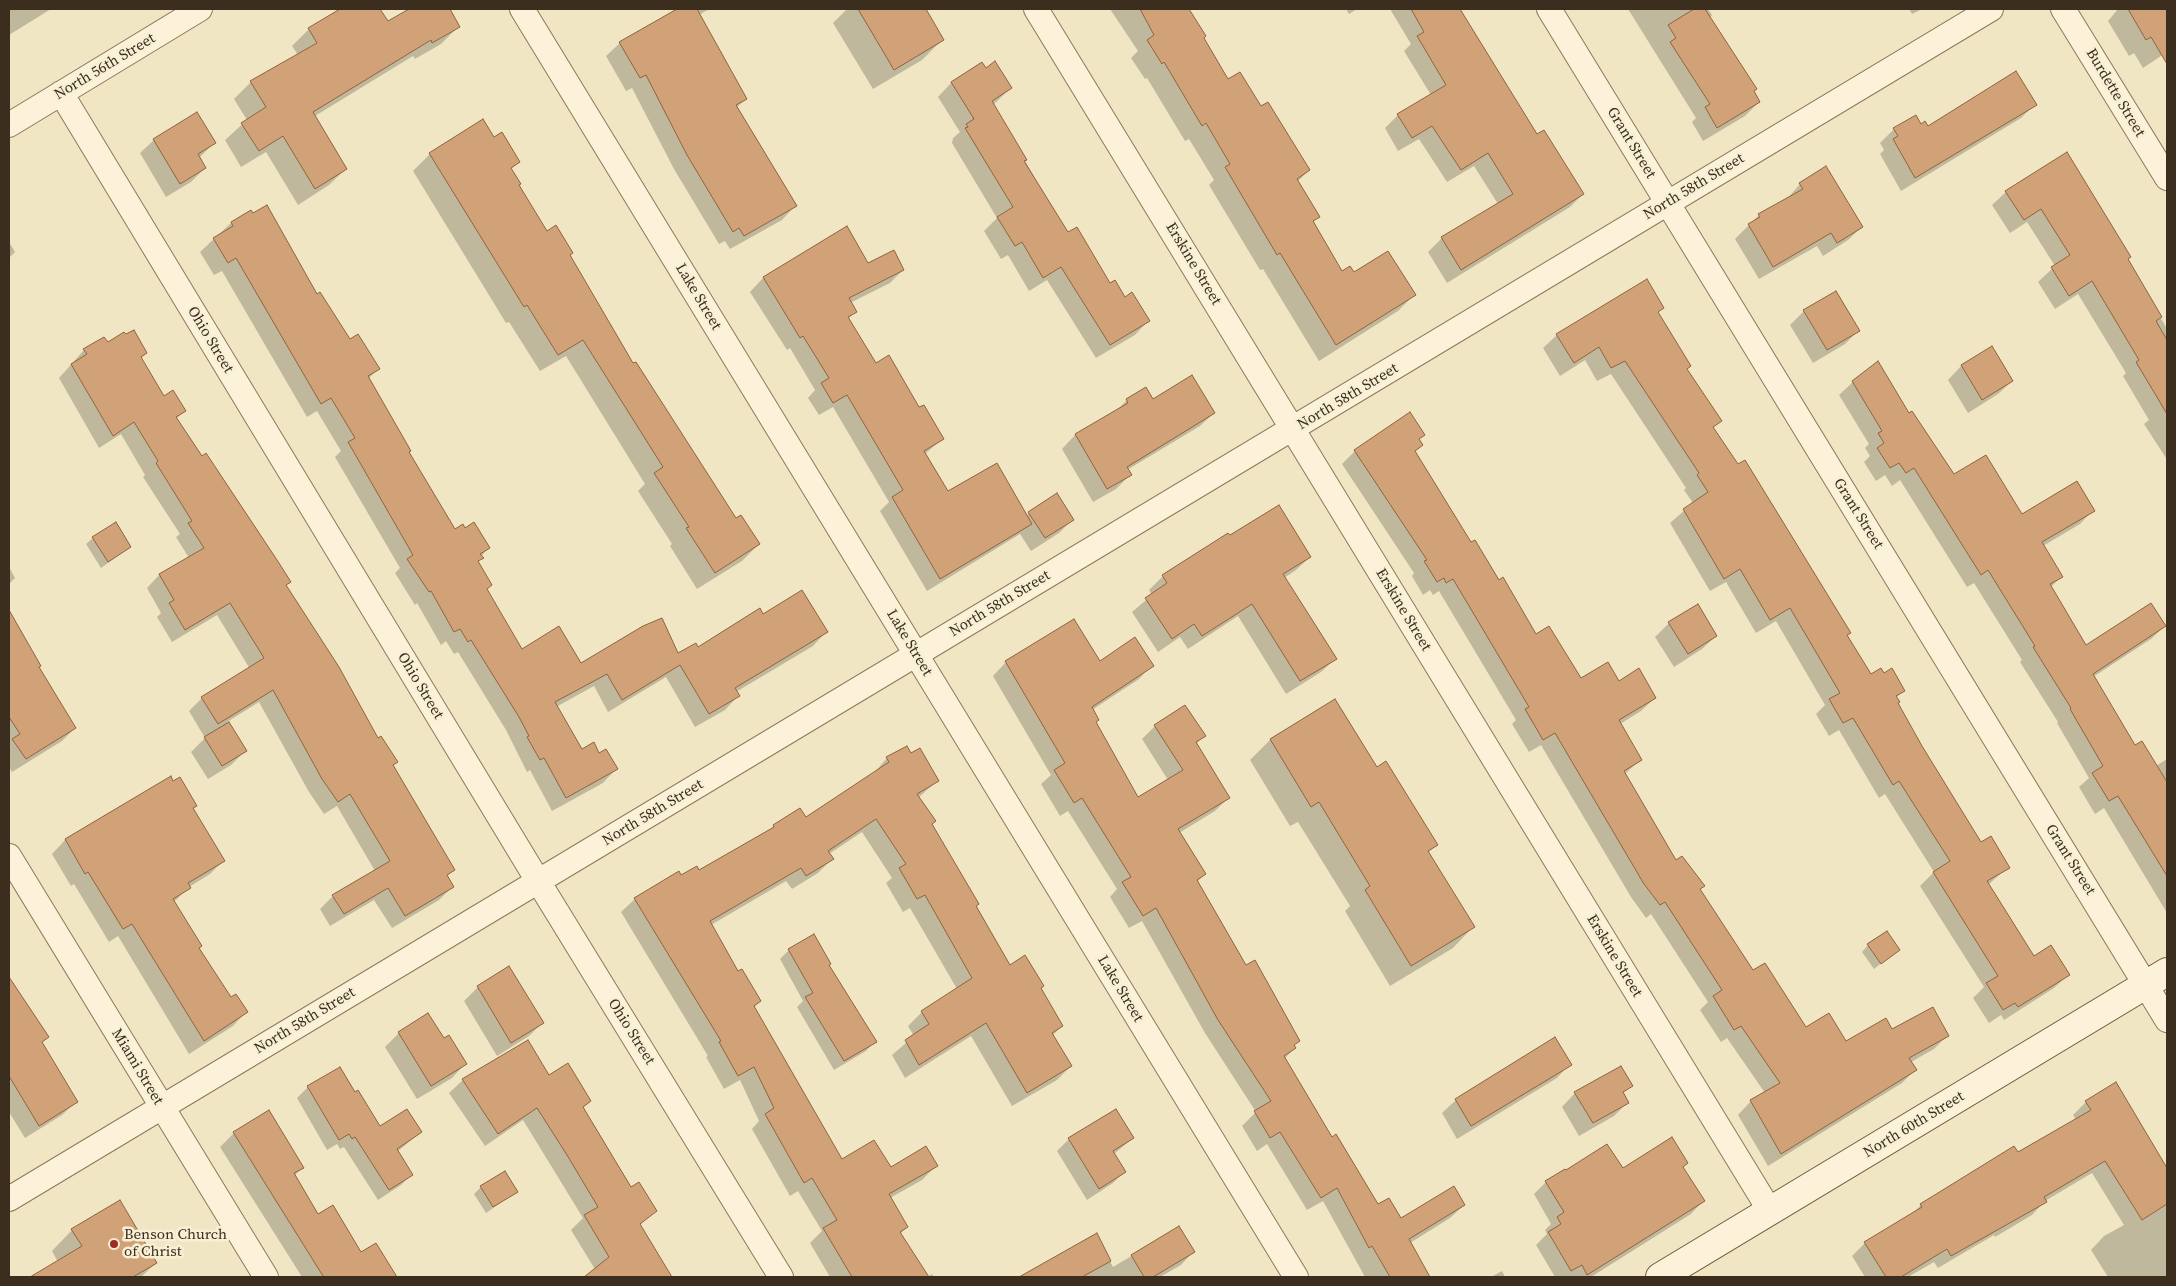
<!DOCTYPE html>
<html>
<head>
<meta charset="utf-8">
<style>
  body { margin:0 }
  #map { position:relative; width:2176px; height:1286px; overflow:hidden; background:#f1e6c4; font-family:"Source Serif 4",serif }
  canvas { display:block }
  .frame { position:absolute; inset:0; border:10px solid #3c2e1e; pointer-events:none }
</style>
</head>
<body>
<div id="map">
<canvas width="2176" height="1286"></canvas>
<div class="frame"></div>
</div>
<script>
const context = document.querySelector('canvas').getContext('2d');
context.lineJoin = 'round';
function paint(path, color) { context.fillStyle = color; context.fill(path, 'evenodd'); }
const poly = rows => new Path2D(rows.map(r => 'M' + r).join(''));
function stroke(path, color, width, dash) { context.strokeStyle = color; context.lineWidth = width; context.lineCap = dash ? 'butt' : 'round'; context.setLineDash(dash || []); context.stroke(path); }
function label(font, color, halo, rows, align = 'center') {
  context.font = font + ' "Source Serif 4",serif'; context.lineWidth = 5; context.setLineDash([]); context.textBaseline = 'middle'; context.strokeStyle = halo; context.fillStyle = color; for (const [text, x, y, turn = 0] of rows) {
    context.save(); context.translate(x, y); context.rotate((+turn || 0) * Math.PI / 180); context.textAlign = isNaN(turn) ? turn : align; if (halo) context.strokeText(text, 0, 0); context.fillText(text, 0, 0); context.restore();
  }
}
const shadow = poly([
  [9,9,51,9,9,35],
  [342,9,379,9,387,22,412,9,448,9,458,27,441,44,415,59,413,56,315,116,346,169,329,185,298,205,266,152,241,167,225,140,247,120,234,99,251,82,298,55,292,46,309,29],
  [680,9,709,9,699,15,746,99,736,108,795,206,782,220,730,249,725,241,719,244,674,169,632,88,626,91,606,56,620,43],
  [847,9,924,9,942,40,922,60,873,89,833,23],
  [1110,9,1188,9,1205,36,1202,38,1228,81,1260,108,1309,170,1297,182,1318,217,1312,223,1342,273,1353,274,1414,295,1398,311,1319,361,1263,269,1260,270,1209,185,1214,180,1189,139,1185,141,1147,78,1145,79,1131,58,1138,51],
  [1346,9,1357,9,1349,14],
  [1390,9,1459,9,1536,136,1583,194,1570,207,1447,283,1428,252,1442,238,1498,204,1474,166,1447,182,1419,139,1398,151,1385,128,1398,115,1431,95,1404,51,1411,44],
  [1628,9,1708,9,1712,15,1710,18,1759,102,1745,116,1703,141,1692,122,1696,118],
  [1909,9,1922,9,1912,14],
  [2118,9,2167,9,2167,52,2143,68,2134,53,2129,56,2108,21],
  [982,64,1011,88,993,105,1067,234,1110,285,1148,321,1135,335,1096,358,1047,280,1029,291,1008,255,1001,259,984,231,997,218,952,143,953,138,960,132,938,97,951,83],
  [2035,104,2021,118,1901,191,1880,154,1884,150,1880,143,1894,129,1921,125,1928,128],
  [493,138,519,162,510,170,517,185,547,232,569,256,633,365,735,520,759,544,742,561,697,589,670,546,672,544,638,491,645,484,566,356,540,371,509,322,506,323,413,171,430,154],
  [154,140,214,143,199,158,205,168,191,182,166,197,140,153],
  [2067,154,2167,329,2166,458,2144,424,2149,420,2123,376,2126,373,2078,294,2055,309,2038,282,2055,266,2027,222,2010,233,1992,205,2006,192],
  [1800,184,1862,227,1848,240,1823,256,1817,246,1759,279,1735,239,1759,215,1787,199],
  [231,223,317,296,349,341,378,369,368,379,408,452,455,530,465,530,488,548,477,562,486,590,521,650,580,665,677,655,698,649,763,616,826,632,813,646,736,692,738,696,725,710,695,727,666,677,608,712,594,686,556,707,582,750,599,754,616,769,603,783,552,811,530,770,527,772,506,730,458,652,454,654,446,641,441,645,417,603,415,605,395,573,400,568,335,457,341,451,317,411,307,417,222,271,214,275,200,252],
  [847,228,867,265,903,270,890,283,850,303,855,312,848,319,876,365,919,409,942,439,924,455,948,493,1026,516,1029,513,1072,520,1059,533,1031,551,1020,534,927,591,880,511,889,502,833,407,819,415,808,398,815,390,790,348,787,350,750,292,763,278],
  [9,242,15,252,9,258],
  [1836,292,1858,331,1845,344,1813,363,1790,325,1804,311],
  [1663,308,1657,313,1690,366,1686,370,1720,421,1712,429,1870,676,1904,690,1896,698,1897,703,1921,747,1981,844,2008,867,1988,885,2034,958,2068,975,2054,988,2004,1020,2001,1015,1989,1023,1973,998,1984,987,1920,886,1934,872,1885,794,1879,798,1839,730,1829,736,1816,714,1825,705,1776,621,1756,633,1726,582,1710,591,1670,523,1693,503,1684,490,1686,488,1611,374,1597,381,1585,360,1560,376,1543,348,1557,335],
  [107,343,146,353,140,359,164,398,184,411,176,419,285,585,454,869,446,877,452,887,439,900,392,928,374,900,330,926,320,909,333,896,375,871,337,806,324,814,309,792,259,702,227,722,245,751,231,765,208,779,191,752,205,738,189,711,202,698,250,669,217,615,172,642,157,617,161,613,147,588,160,574,189,558,176,537,180,534,143,477,145,475,121,434,99,448,59,378,84,350],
  [1991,348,2012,381,1998,394,1968,413,1948,380,1961,366],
  [1853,382,1909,415,1954,476,2021,515,2093,510,2080,524,2043,546,2061,577,2050,588,2086,647,2165,626,2151,639,2093,677,2135,747,2156,766,2167,759,2167,913,2104,808,2095,814,2079,787,2089,778,2057,723,2058,722,2020,662,2022,660,1974,583,1967,587,1900,480,1892,486,1885,475,1876,481,1864,462,1870,456,1865,448,1869,444,1839,395],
  [1145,389,1152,401,1214,413,1200,426,1127,470,1130,475,1116,489,1093,502,1062,449,1075,435,1115,412,1127,400],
  [1424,435,1418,440,1422,445,1414,452,1471,544,1535,636,1580,680,1618,682,1655,698,1641,711,1620,724,1641,759,1624,775,1675,862,1699,890,1752,972,1806,1029,1846,1043,1892,1031,1947,1036,1934,1049,1911,1062,1915,1070,1902,1083,1768,1166,1738,1115,1751,1101,1765,1093,1727,1038,1721,1042,1700,1010,1708,1002,1651,914,1646,918,1631,897,1541,745,1529,752,1512,724,1516,720,1439,591,1433,595,1430,590,1423,595,1412,576,1414,573,1342,464,1355,451],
  [1229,537,1310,557,1296,570,1284,578,1335,659,1321,672,1286,694,1238,616,1188,649,1180,637,1158,652,1132,612,1152,595,1149,590,1163,576],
  [93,538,130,547,101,568,86,544],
  [9,567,15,578,9,584],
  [1669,623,1716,636,1702,649,1674,667,1655,637],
  [9,642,38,667,75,728,62,741,12,772,9,767],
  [1006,662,1152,665,1139,679,1092,710,1094,723,1138,799,1168,780,1142,739,1155,726,1204,736,1196,744,1228,798,1215,811,1179,833,1205,874,1197,882,1245,967,1298,1041,1293,1046,1295,1048,1284,1059,1331,1138,1377,1206,1400,1219,1464,1205,1450,1218,1410,1243,1429,1277,1365,1277,1323,1201,1307,1210,1267,1144,1257,1151,1242,1126,1256,1112,1205,1033,1142,921,1129,928,1110,897,1117,889,1068,811,1060,816,1041,784,1051,775,993,676],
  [1335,701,1376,768,1436,845,1428,853,1473,927,1453,948,1390,986,1345,911,1350,906,1298,822,1290,826,1250,760,1270,740],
  [911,755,937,781,918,798,931,824,1010,966,1040,988,1062,1026,1052,1036,1071,1066,1057,1080,1012,1106,971,1036,905,1078,892,1055,914,1036,908,1026,922,1012,957,989,910,908,903,912,886,883,892,878,862,832,829,854,832,859,818,873,792,889,786,881,711,925,737,973,760,1001,754,1007,841,1161,891,1169,936,1166,922,1180,890,1198,907,1227,900,1234,927,1277,932,1274,934,1277,830,1277,810,1243,822,1231,798,1191,790,1196,752,1129,759,1121,740,1080,724,1089,706,1057,708,1056,621,912,635,899,681,877,699,872,768,832,774,826,806,819,874,773,887,758],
  [170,778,196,806,192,809,224,860,210,874,189,887,174,902,198,949,230,999,246,1012,233,1026,189,1054,118,936,109,942,74,884,71,886,52,854,65,840],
  [1868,945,1898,950,1874,969,1862,952],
  [789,950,875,1041,866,1051,834,1070,797,1007,803,1001,780,959],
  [509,968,542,1023,529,1036,497,1056,464,1001,478,987],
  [9,980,48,1037,41,1043,76,1102,62,1115,25,1138,9,1112],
  [428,1015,444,1040,465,1064,452,1078,417,1099,385,1047,399,1033],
  [1570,1064,1557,1078,1457,1139,1442,1113,1456,1100],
  [548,1077,590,1101,582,1109,630,1189,655,1210,640,1225,671,1277,589,1277,596,1271,571,1230,583,1218,523,1120,485,1146,449,1093,463,1080],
  [1631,1086,1622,1094,1627,1103,1614,1116,1579,1136,1562,1107,1575,1093],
  [308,1087,355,1094,379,1128,421,1132,397,1152,412,1174,401,1185,378,1200,344,1147,340,1149,337,1144,327,1150,297,1098],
  [2086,1102,2157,1154,2167,1169,2167,1277,2108,1277,2091,1250,2104,1236,2124,1225,2092,1173,2045,1201,2032,1215,1995,1237,1994,1235,1938,1268,1934,1262,1908,1277,1865,1277,1852,1256,1865,1243,1912,1214,1921,1205,2076,1120,2073,1115],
  [1116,1111,1133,1138,1114,1154,1124,1172,1113,1183,1087,1200,1057,1151,1069,1139],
  [234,1133,302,1168,294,1176,318,1216,361,1254,375,1245,395,1277,302,1277,220,1147],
  [1623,1170,1703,1201,1691,1214,1591,1277,1555,1277,1536,1245,1547,1234,1545,1230,1551,1224,1534,1194,1546,1182],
  [481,1187,516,1192,486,1213,474,1194],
  [1178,1228,1193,1252,1181,1265,1160,1277,1030,1277,1040,1267,1096,1235,1113,1267],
  [72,1230,156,1263,141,1277,33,1277,58,1262,52,1251],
  [1502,1271,1505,1277,1491,1277]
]);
const building = poly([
  [340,9,380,9,388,21,409,9,450,9,460,27,432,43,431,40,313,112,347,169,315,189,283,136,259,151,241,123,266,107,250,81,317,43,308,28,340,9],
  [677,9,697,9,747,99,736,105,797,206,744,236,739,228,733,232,687,155,646,75,640,78,619,42,677,9],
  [858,9,926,9,944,40,894,70,858,9],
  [1140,9,1189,9,1206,36,1204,38,1228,79,1240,72,1261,106,1268,102,1310,170,1297,179,1320,217,1313,221,1342,271,1350,266,1354,272,1388,251,1416,295,1336,345,1280,253,1277,255,1225,167,1230,164,1206,123,1202,126,1164,62,1162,64,1147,40,1154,35,1140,9],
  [1411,9,1460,9,1537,134,1544,130,1584,194,1461,270,1441,237,1513,194,1488,153,1461,170,1432,126,1412,138,1397,114,1446,85,1417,36,1424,32,1411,9],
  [1694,9,1705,9,1757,89,1754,91,1760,102,1717,128,1705,107,1710,104,1670,42,1676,38,1668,25,1694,9],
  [2128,9,2167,9,2167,64,2151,37,2146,40,2128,9],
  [995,61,1012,88,992,101,1027,160,1024,161,1068,232,1077,227,1110,283,1115,280,1125,297,1132,292,1150,321,1110,345,1061,267,1043,278,1022,242,1015,246,997,217,1013,207,965,128,968,127,966,124,974,119,951,82,982,62,986,68,995,61],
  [2016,71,2037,105,1915,178,1893,139,1898,136,1893,128,1916,115,1921,124,1925,121,1928,126,2016,71],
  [197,112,216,143,198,154,206,168,180,184,153,139,197,112],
  [483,119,494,137,502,132,520,162,511,168,521,184,519,185,547,231,556,225,573,253,570,255,633,363,636,362,736,518,741,515,760,544,715,573,686,528,689,527,654,473,663,467,583,340,558,355,527,305,524,307,429,153,483,119],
  [2067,152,2131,257,2128,259,2162,317,2156,321,2167,340,2167,414,2136,362,2139,360,2092,281,2069,296,2051,267,2070,255,2041,209,2024,220,2005,191,2067,152],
  [1826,166,1863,227,1837,243,1831,233,1773,267,1748,224,1760,217,1758,214,1803,189,1799,183,1826,166],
  [267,205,317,294,320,292,350,339,358,334,380,369,368,376,411,451,409,452,455,529,463,524,465,528,474,522,490,548,480,554,484,558,478,561,492,585,487,589,522,649,559,626,581,663,643,626,662,618,678,653,696,643,698,647,760,608,763,614,802,590,828,632,735,688,740,696,709,714,680,665,622,700,607,674,555,702,582,749,594,742,599,753,606,749,618,769,566,798,544,758,540,760,527,737,529,736,519,717,471,640,468,642,460,629,454,632,431,591,429,592,407,559,413,555,348,442,355,438,331,398,321,404,236,258,228,263,213,238,233,226,231,222,251,210,253,213,267,205],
  [847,226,868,263,894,250,904,270,849,298,857,312,848,317,876,363,889,355,919,407,924,405,944,439,924,451,948,491,997,463,1032,524,940,579,892,497,903,490,847,395,833,403,821,383,829,378,803,336,800,338,763,277,847,226],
  [1647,279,1664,308,1658,312,1691,366,1687,369,1722,421,1713,427,1738,464,1745,460,1851,633,1847,635,1871,674,1881,668,1884,673,1892,668,1905,691,1896,696,1900,702,1898,703,1922,746,1981,842,1991,836,2010,868,1987,881,2034,956,2051,945,2070,975,2018,1007,2015,1003,2003,1010,1986,983,1998,976,1933,872,1950,861,1899,781,1893,785,1853,718,1843,723,1829,699,1840,693,1790,608,1770,620,1740,569,1724,579,1683,509,1708,492,1697,475,1699,473,1625,361,1611,368,1599,347,1574,363,1556,334,1647,279],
  [1836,291,1860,331,1827,350,1803,310,1836,291],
  [134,330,147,353,141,357,164,396,173,390,186,411,176,417,202,456,206,453,279,563,291,582,286,585,339,667,378,738,381,736,398,762,393,765,455,870,447,875,454,887,405,916,388,888,344,914,332,895,390,861,350,794,338,802,322,779,273,690,218,724,201,697,264,658,230,603,185,630,169,603,174,600,159,574,204,548,188,523,192,521,156,463,158,461,134,422,113,436,71,364,87,354,83,349,104,337,108,342,124,332,126,334,134,330],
  [1992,346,2013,381,1982,400,1961,365,1992,346],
  [1878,361,1909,413,1912,411,1954,474,1986,455,2022,514,2077,481,2095,511,2042,542,2063,577,2050,584,2086,645,2151,603,2166,626,2093,674,2135,745,2142,741,2167,782,2167,876,2118,796,2109,801,2092,773,2103,766,2070,709,2071,708,2033,647,2035,646,1988,570,1981,575,1914,468,1906,473,1899,463,1890,468,1877,448,1884,443,1878,433,1882,431,1852,381,1878,361],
  [1192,375,1215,413,1127,467,1132,475,1107,489,1075,434,1128,403,1126,399,1146,387,1153,399,1192,375],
  [1410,412,1425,435,1419,439,1423,445,1415,451,1471,542,1475,540,1499,580,1503,577,1536,634,1549,626,1581,678,1608,662,1619,681,1639,668,1656,698,1619,720,1642,760,1624,771,1676,860,1682,856,1705,886,1700,889,1753,970,1765,963,1806,1027,1829,1013,1846,1041,1886,1018,1892,1029,1933,1007,1949,1036,1909,1058,1917,1070,1781,1154,1750,1100,1780,1083,1741,1026,1734,1030,1713,996,1722,990,1665,902,1660,905,1644,884,1555,733,1543,740,1525,709,1529,707,1453,579,1446,583,1444,578,1437,582,1424,561,1427,560,1354,450,1410,412],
  [1057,493,1074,520,1045,538,1028,512,1057,493],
  [1279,505,1311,557,1283,574,1337,659,1300,681,1252,604,1202,636,1194,624,1172,639,1145,598,1167,583,1162,575,1228,533,1230,535,1279,505],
  [116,522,131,547,108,562,92,537,116,522],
  [1698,604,1717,636,1688,654,1668,622,1698,604],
  [9,610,41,666,39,667,76,728,26,759,12,739,20,734,9,717,9,610],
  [1074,619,1100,661,1135,637,1154,666,1092,707,1099,720,1096,722,1138,797,1183,770,1154,725,1185,705,1206,736,1196,742,1230,798,1178,829,1206,874,1197,880,1246,965,1255,960,1300,1041,1294,1045,1296,1048,1284,1056,1332,1137,1336,1134,1378,1204,1389,1198,1401,1218,1454,1186,1465,1205,1409,1239,1430,1277,1390,1277,1372,1246,1369,1248,1337,1188,1321,1198,1280,1132,1270,1138,1254,1111,1271,1101,1218,1020,1156,908,1143,916,1122,882,1131,877,1082,798,1074,803,1054,770,1065,763,1005,661,1074,619],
  [1335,699,1377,767,1386,761,1438,845,1428,851,1475,927,1411,966,1365,890,1370,886,1319,802,1311,807,1270,739,1335,699],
  [229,722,247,751,222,766,204,737,229,722],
  [907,746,911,753,920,748,939,781,917,794,936,821,932,824,979,904,976,906,1010,965,1025,955,1044,986,1041,988,1063,1026,1052,1033,1072,1066,1027,1093,986,1023,919,1065,905,1040,929,1024,921,1011,972,978,925,895,917,899,899,868,906,864,876,819,828,851,834,859,806,876,801,868,710,921,738,971,742,969,761,1001,754,1006,842,1159,874,1140,891,1167,926,1146,938,1166,889,1194,908,1227,900,1232,929,1277,852,1277,823,1228,837,1220,812,1178,804,1183,765,1114,774,1108,754,1067,738,1076,719,1042,721,1041,634,898,679,871,681,875,697,866,699,870,774,827,773,825,800,808,806,817,889,762,886,757,907,746],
  [171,776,173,781,180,777,197,806,193,808,225,861,188,883,191,888,173,899,202,946,199,948,231,997,236,994,248,1012,204,1041,132,924,123,929,88,872,85,874,65,839,171,776],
  [1887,931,1900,950,1881,964,1867,944,1887,931],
  [814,934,831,964,829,965,877,1042,844,1061,805,997,813,993,788,949,814,934],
  [509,966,544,1023,511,1043,477,986,509,966],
  [9,977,49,1037,42,1042,78,1102,39,1126,9,1076,9,977],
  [428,1013,444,1038,449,1035,467,1064,431,1086,398,1032,428,1013],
  [1555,1037,1572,1065,1471,1126,1455,1099,1555,1037],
  [528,1040,549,1075,568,1063,591,1101,583,1107,631,1187,639,1182,657,1211,640,1224,672,1277,584,1277,609,1257,584,1215,598,1207,567,1155,537,1108,498,1134,462,1079,528,1040],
  [1621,1066,1633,1086,1623,1092,1629,1103,1593,1123,1574,1092,1621,1066],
  [340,1067,355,1092,358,1090,380,1126,407,1109,422,1132,397,1149,413,1175,389,1190,355,1137,352,1139,349,1134,339,1140,307,1086,340,1067],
  [2116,1082,2167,1168,2167,1204,2142,1220,2105,1161,2044,1197,2047,1202,1951,1256,1947,1249,1901,1277,1886,1277,1864,1242,1922,1207,1920,1204,2014,1146,2018,1152,2091,1110,2085,1101,2116,1082],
  [1116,1109,1134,1138,1113,1151,1126,1172,1099,1189,1068,1138,1116,1109],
  [269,1110,304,1168,294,1173,318,1214,333,1205,361,1252,376,1243,397,1277,320,1277,323,1276,233,1132,269,1110],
  [1672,1137,1688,1163,1683,1167,1705,1201,1587,1275,1582,1265,1571,1271,1548,1232,1561,1224,1557,1217,1564,1212,1545,1181,1565,1169,1566,1170,1607,1144,1623,1168,1672,1137],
  [505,1171,518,1192,493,1207,480,1186,505,1171],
  [120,1200,157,1263,133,1277,30,1277,82,1246,71,1229,120,1200],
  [1179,1226,1195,1252,1153,1277,1144,1277,1131,1255,1179,1226],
  [1097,1233,1111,1261,1082,1277,1019,1277,1097,1233]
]);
const street = poly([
  [522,9,1296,1277],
  [1036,9,1770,1211],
  [1549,9,2167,1020],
  [2063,9,2167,178],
  [61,93,538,881,781,1277],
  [9,125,200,9],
  [9,856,266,1277],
  [9,1199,1991,9]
]);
const secondary = poly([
  [1660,1277,2167,972]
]);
const markers = [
  [114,1244,5,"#a02b25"]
];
const streetNames = [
  ["North 56th Street",105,67,-31],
  ["Burdette Street",2115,93,59],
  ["Grant Street",1631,143,59],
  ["North 58th Street",1694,187,-31],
  ["Erskine Street",1193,264,59],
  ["Lake Street",698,297,59],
  ["Ohio Street",210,340,59],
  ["North 58th Street",1348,397,-31],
  ["Grant Street",1858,514,58],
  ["North 58th Street",1000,604,-31],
  ["Erskine Street",1403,610,59],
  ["Lake Street",909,643,59],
  ["Ohio Street",420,686,59],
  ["North 58th Street",653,813,-31],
  ["Grant Street",2070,860,58],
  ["Erskine Street",1614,956,59],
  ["Lake Street",1120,989,59],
  ["North 58th Street",305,1021,-31],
  ["Ohio Street",631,1032,58],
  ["Miami Street",137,1067,59],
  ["North 60th Street",1914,1125,-31]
];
const poiNames = [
  ["Benson Church",124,1235],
  ["of Christ",124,1252]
];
paint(shadow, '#0003');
paint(building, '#d1a278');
stroke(building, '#8e623d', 1);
stroke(street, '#8d7859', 26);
stroke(secondary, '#6f593c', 30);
stroke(street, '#fbf2d9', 24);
stroke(secondary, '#fbf2d9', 28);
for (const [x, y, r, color] of markers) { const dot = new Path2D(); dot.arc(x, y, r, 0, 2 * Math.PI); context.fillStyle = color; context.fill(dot); stroke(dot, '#f8f0d5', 2); }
label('15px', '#3c2e1e', '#f8f0d5', streetNames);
label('15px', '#3c2e1e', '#f8f0d5', poiNames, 'left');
</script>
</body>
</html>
